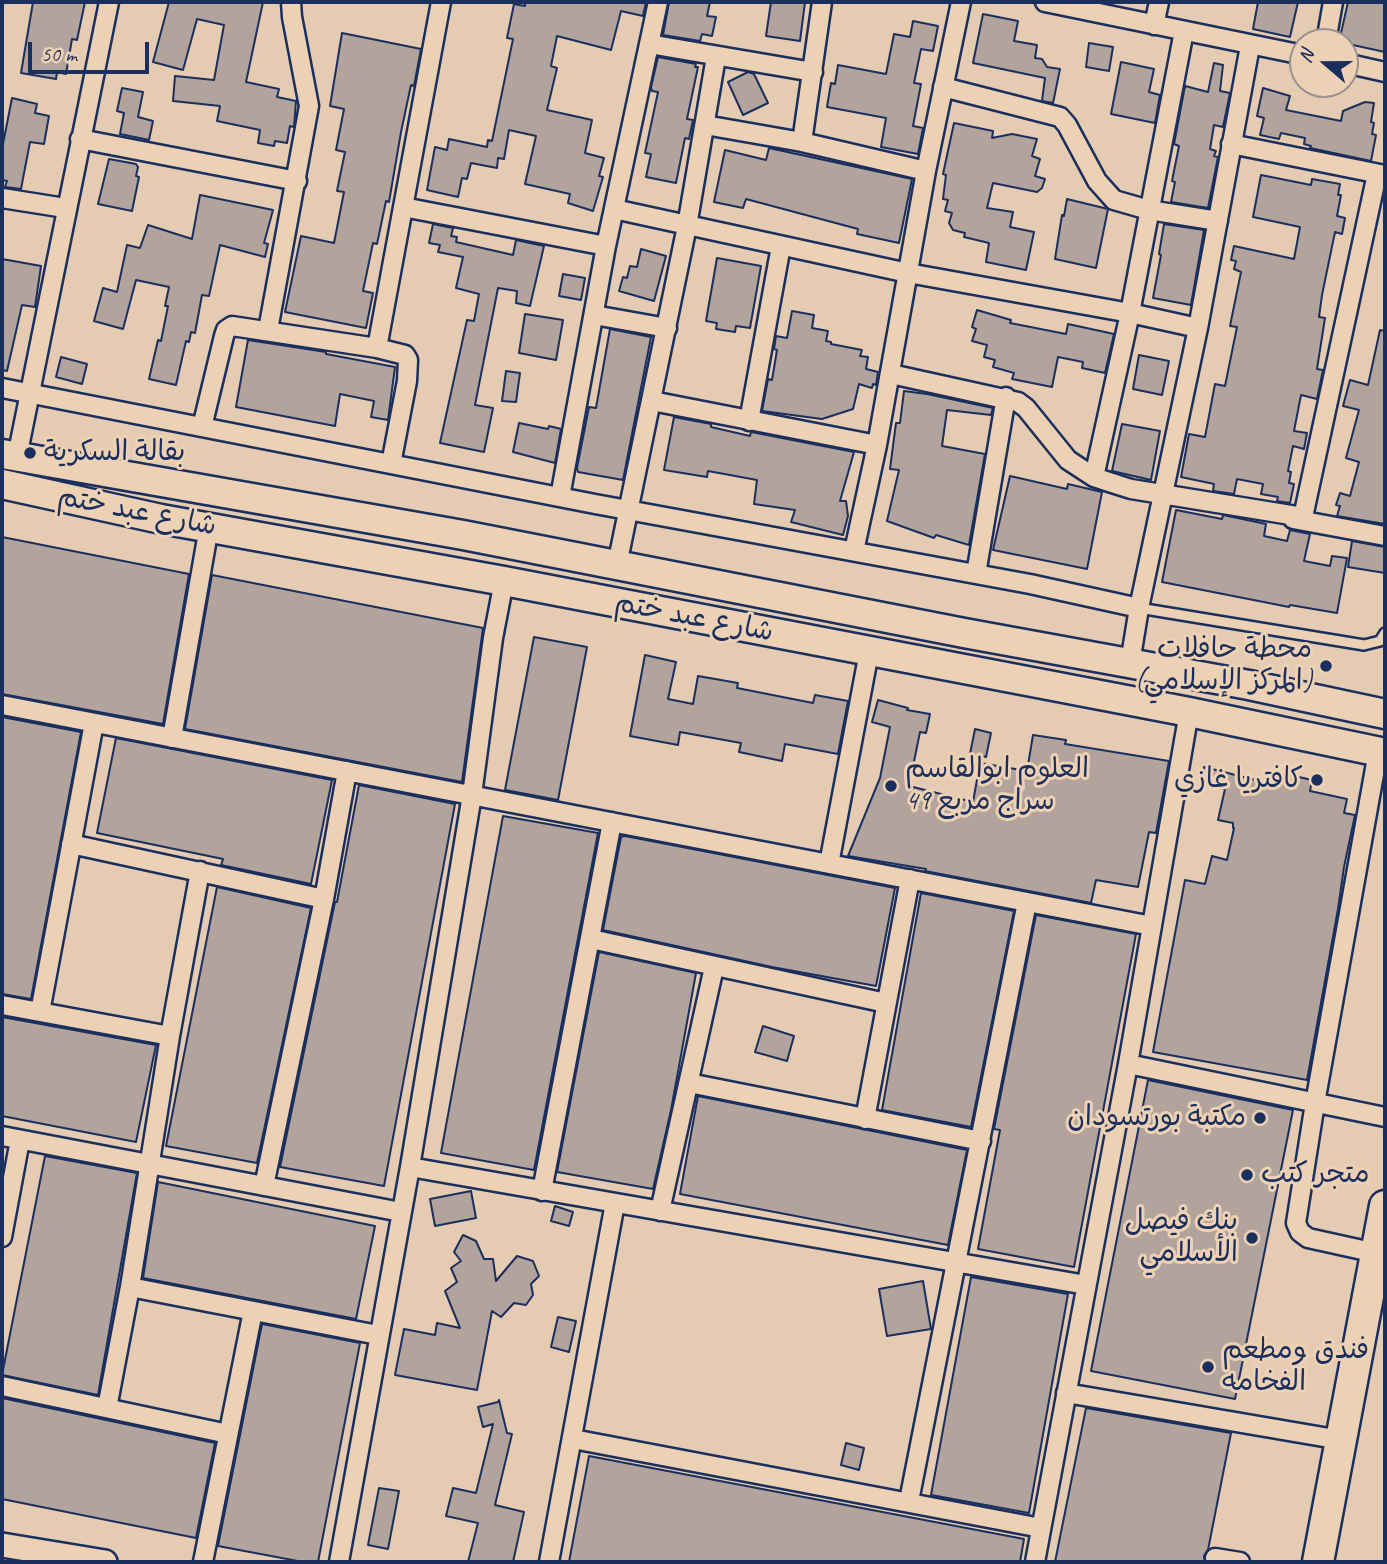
<!DOCTYPE html>
<html>
<head>
<meta charset="utf-8">
<style>
  body { margin:0 }
  #map { position:relative; width:1387px; height:1564px; overflow:hidden; background:#e5cbb1; font-family:Caveat,sans-serif }
  canvas { display:block }
  .frame { position:absolute; inset:0; border:4px solid #1b2f5e; pointer-events:none }
  .north { position:absolute; left:1289px; top:28px; width:70px; height:70px; box-sizing:border-box; background:#edd1b4; border:2px solid #999092; border-radius:50%; rotate:290deg; font-size:19px; font-weight:700; line-height:28px; text-align:center; color:#1b2f5e }
  .north::after { content:''; display:block; margin:auto; width:24px; height:32px; background:#1b2f5e; clip-path:polygon(50% 0,100% 100%,50% 72%,0 100%) }
  .scale { position:absolute; left:28px; top:42px; width:121px; height:32px; box-sizing:border-box; border:4px solid #1b2f5e; border-top:0; padding-left:9px; font-size:21px; line-height:24px; white-space:nowrap; color:#1b2f5e; -webkit-text-stroke:5px #edd1b4; paint-order:stroke }
</style>
</head>
<body>
<div id="map">
<canvas width="1387" height="1564"></canvas>
<div class="frame"></div>
<div class="north">N</div>
<div class="scale">50 m</div>
</div>
<script>
const context = document.querySelector('canvas').getContext('2d');
context.lineJoin = 'round';
function paint(path, color) { context.fillStyle = color; context.fill(path, 'evenodd'); }
const poly = rows => new Path2D(rows.map(r => 'M' + r).join(''));
function stroke(path, color, width, dash) { context.strokeStyle = color; context.lineWidth = width; context.lineCap = dash ? 'butt' : 'round'; context.setLineDash(dash || []); context.stroke(path); }
function label(font, color, halo, rows, align = 'center') {
  context.font = font + ' Caveat,"Playpen Sans Arabic",sans-serif'; context.lineWidth = 6; context.setLineDash([]); context.textBaseline = 'middle'; context.strokeStyle = halo; context.fillStyle = color; for (const [text, x, y, turn = 0] of rows) {
    context.save(); context.translate(x, y); context.rotate((+turn || 0) * Math.PI / 180); context.textAlign = isNaN(turn) ? turn : align; if (halo) context.strokeText(text, 0, 0); context.fillText(text, 0, 0); context.restore();
  }
}
const building = poly([
  [33,2,85,2,77,40,72,39,66,74,57,72,56,79,21,73,33,2],
  [169,2,263,2,246,82,279,89,277,97,296,101,294,127,290,126,287,143,275,141,274,146,258,143,260,130,217,121,220,106,173,101,175,76,214,80,224,25,197,19,183,70,153,62,169,2],
  [525,2,646,2,643,16,621,11,611,50,557,36,551,66,557,68,547,110,592,120,585,153,604,158,599,176,603,177,593,211,568,203,570,194,525,184,536,136,509,130,504,159,498,158,497,168,471,163,467,179,462,178,458,197,427,190,435,147,447,150,449,139,487,147,488,140,492,141,513,39,507,38,514,4,525,6,525,2],
  [669,2,710,2,707,16,716,17,712,36,702,34,700,41,663,35,669,2],
  [771,2,805,2,800,41,766,36,771,2],
  [1258,2,1298,2,1290,37,1253,29,1258,2],
  [1348,2,1385,2,1385,52,1339,42,1348,2],
  [983,14,1018,21,1014,41,1037,45,1035,58,1042,59,1047,67,1060,69,1053,103,1042,101,1045,78,973,63,983,14],
  [913,21,938,26,933,51,921,49,914,83,921,84,913,126,923,128,918,154,881,147,886,118,827,107,831,83,835,84,838,65,886,74,894,34,910,37,913,21],
  [342,33,421,49,414,86,411,85,401,132,389,202,386,201,377,244,373,243,363,291,373,293,366,328,285,312,301,236,334,243,344,192,337,191,345,152,336,150,344,109,330,106,342,33],
  [1089,43,1113,47,1109,71,1086,67,1089,43],
  [658,57,696,64,695,67,698,67,687,119,693,120,689,139,685,138,676,183,646,177,651,154,645,153,658,92,652,91,651,87,658,57],
  [1121,62,1154,69,1149,92,1160,95,1155,123,1111,114,1121,62],
  [1214,63,1223,65,1220,91,1230,93,1223,127,1214,125,1210,149,1216,151,1214,156,1218,157,1208,208,1171,202,1175,182,1172,181,1179,146,1174,144,1185,86,1208,92,1214,63],
  [748,72,754,74,768,103,743,115,728,82,748,72],
  [122,88,143,92,138,117,153,121,149,140,120,134,124,113,117,111,122,88],
  [1263,88,1290,96,1286,110,1341,121,1343,111,1365,102,1374,103,1371,122,1374,123,1372,134,1376,135,1371,161,1310,148,1311,146,1304,144,1305,138,1281,133,1279,139,1260,135,1264,118,1257,116,1263,88],
  [12,98,37,104,35,113,49,116,44,144,30,142,21,189,5,187,7,181,2,180,2,149,12,98],
  [954,123,993,131,992,138,1012,134,1037,139,1032,156,1040,159,1035,176,1045,179,1042,188,1037,192,993,183,987,208,1013,212,1010,227,1034,232,1026,270,986,262,989,243,964,237,965,233,953,230,949,223,952,213,945,211,948,200,943,199,946,175,943,174,954,123],
  [769,148,912,179,899,243,857,234,858,229,746,199,743,208,714,202,725,150,766,160,769,148],
  [109,159,136,164,138,167,136,176,139,177,132,211,98,204,109,159],
  [1261,175,1311,185,1312,179,1340,184,1338,195,1341,195,1337,216,1345,218,1342,234,1335,232,1322,295,1319,317,1325,318,1317,369,1323,370,1317,399,1301,395,1294,431,1307,433,1304,449,1293,446,1288,471,1291,472,1289,483,1294,484,1290,503,1277,501,1278,497,1261,494,1263,484,1237,479,1234,494,1213,491,1214,484,1181,477,1189,434,1205,437,1215,384,1225,386,1237,327,1230,326,1241,272,1234,269,1236,261,1231,260,1234,246,1294,259,1300,227,1253,217,1261,175],
  [200,195,273,210,264,243,268,244,265,257,220,245,209,296,202,295,195,333,191,332,189,342,186,341,176,385,149,379,158,340,161,341,168,306,165,306,169,287,136,280,123,329,94,321,103,288,117,292,127,245,140,248,148,225,192,239,200,195],
  [1067,199,1108,209,1096,268,1055,259,1062,215,1064,216,1067,199],
  [433,224,453,228,451,236,457,237,456,242,513,255,516,240,544,246,530,306,516,303,517,291,498,288,475,405,493,408,484,452,440,443,467,320,474,321,479,294,456,288,463,257,438,252,440,245,429,243,433,224],
  [1164,224,1204,230,1191,305,1153,298,1161,255,1159,254,1164,224],
  [641,249,666,256,654,301,619,291,623,277,627,278,630,266,637,267,641,249],
  [717,258,761,266,750,328,736,326,735,332,716,329,717,323,706,321,717,258],
  [2,259,41,266,35,307,22,305,7,371,2,370,2,259],
  [563,274,585,278,581,300,559,296,563,274],
  [977,310,1011,320,1010,323,1066,334,1068,324,1114,334,1105,373,1082,368,1083,362,1058,357,1052,387,1012,379,1014,373,993,367,995,360,984,357,987,345,972,341,976,329,972,327,977,310],
  [792,311,814,315,812,328,828,331,826,341,831,342,831,344,862,350,860,356,868,357,866,369,878,372,876,385,873,384,872,388,859,384,853,409,822,419,762,411,768,379,772,380,777,350,774,349,776,336,787,338,792,311],
  [525,314,563,320,556,360,519,353,525,314],
  [610,329,651,337,623,480,578,472,577,468,589,407,596,408,610,329],
  [1380,330,1385,331,1385,524,1337,516,1340,506,1336,505,1340,493,1350,496,1359,462,1346,458,1359,410,1343,406,1350,380,1368,385,1380,330],
  [248,340,326,352,326,354,395,367,388,420,371,417,374,401,340,394,335,426,236,407,248,340],
  [1139,355,1169,361,1162,395,1133,389,1139,355],
  [61,357,87,364,82,384,56,377,61,357],
  [506,371,520,373,516,402,502,401,506,371],
  [904,391,927,394,993,408,991,415,947,410,942,446,985,454,969,545,936,535,934,538,887,521,899,470,890,469,896,423,900,423,904,391],
  [674,417,711,424,711,427,750,436,751,432,854,452,840,501,846,501,848,516,843,535,791,522,795,510,754,504,757,480,708,471,707,477,664,470,674,417],
  [519,423,548,429,549,426,561,429,555,463,513,452,519,423],
  [1122,424,1160,431,1151,480,1112,471,1122,424],
  [1010,476,1067,489,1068,484,1102,492,1087,569,993,550,1010,476],
  [1176,510,1222,519,1223,515,1266,524,1264,536,1287,541,1290,530,1310,534,1304,561,1330,566,1332,556,1347,558,1337,613,1290,605,1289,607,1162,582,1176,510],
  [2,537,189,574,163,724,2,694,2,537],
  [1352,541,1385,547,1385,573,1348,567,1352,541],
  [212,575,483,628,462,782,185,729,212,575],
  [534,637,587,647,558,800,505,790,534,637],
  [645,655,676,662,668,699,693,704,698,676,738,683,737,688,813,703,815,695,848,701,838,754,785,744,782,761,739,752,741,743,680,732,678,745,630,736,645,655],
  [878,700,908,708,907,710,930,714,926,733,920,732,909,786,973,802,980,763,1027,771,1033,735,1066,740,1065,744,1169,761,1156,833,1149,832,1138,887,1096,880,1091,903,925,871,926,869,848,856,880,778,890,727,872,722,878,700],
  [2,717,81,732,31,999,2,994,2,717],
  [975,729,991,733,986,757,970,754,975,729],
  [116,738,332,780,311,884,221,865,223,859,97,833,116,738],
  [1204,767,1267,783,1269,775,1289,779,1290,775,1312,780,1310,791,1347,799,1344,813,1355,815,1344,867,1338,909,1307,1080,1153,1052,1185,880,1205,884,1212,856,1227,860,1234,828,1233,828,1233,823,1218,820,1225,789,1201,784,1204,767],
  [359,785,455,804,384,1186,280,1167,335,902,337,902,359,785],
  [503,816,598,833,534,1170,441,1153,503,816],
  [625,836,895,888,876,986,772,967,603,930,621,837,625,836],
  [217,887,311,908,257,1163,166,1146,217,887],
  [921,893,1014,911,971,1127,882,1110,921,893],
  [1036,915,1136,934,1074,1267,978,1249,1000,1130,994,1129,1036,915],
  [599,952,696,973,671,1110,653,1189,557,1172,599,952],
  [2,1017,156,1045,136,1142,2,1116,2,1017],
  [763,1026,794,1036,787,1061,755,1052,763,1026],
  [1148,1080,1293,1110,1235,1399,1091,1371,1148,1080],
  [698,1096,967,1150,948,1245,680,1194,698,1096],
  [45,1156,137,1173,98,1395,2,1375,45,1156],
  [158,1182,375,1226,356,1319,143,1278,158,1182],
  [471,1191,476,1218,435,1226,430,1199,471,1191],
  [555,1206,573,1212,569,1226,551,1221,555,1206],
  [463,1235,476,1241,484,1259,493,1259,496,1281,517,1256,533,1261,539,1276,531,1284,533,1295,526,1305,514,1303,501,1317,492,1311,477,1390,395,1375,404,1329,435,1335,437,1323,460,1328,445,1291,457,1282,451,1268,461,1261,454,1252,463,1235],
  [971,1277,1068,1294,1029,1513,931,1495,971,1277],
  [923,1281,931,1329,887,1336,879,1289,923,1281],
  [558,1317,576,1321,569,1352,551,1347,558,1317],
  [262,1324,360,1343,318,1562,303,1562,218,1546,262,1324],
  [2,1398,215,1443,196,1538,2,1499,2,1398],
  [499,1400,507,1433,512,1434,495,1505,524,1512,513,1562,468,1562,478,1523,446,1516,453,1488,476,1493,493,1424,483,1427,478,1407,498,1402,499,1400],
  [1086,1408,1231,1433,1208,1550,1204,1556,1205,1562,1055,1562,1086,1408],
  [846,1443,864,1448,859,1470,841,1465,846,1443],
  [589,1456,1024,1539,1020,1562,569,1562,589,1456],
  [379,1488,399,1491,388,1549,368,1545,379,1488]
]);
const service = poly([
  [1139,608,1364,645,1380,641,1385,633]
]);
const minor = poly([
  [1045,2,1303,55],
  [1154,25,1159,2],
  [1326,42,1333,2],
  [649,44,813,72],
  [1345,63,1385,72],
  [943,87,1060,117,1067,125,1097,181,1114,200,1149,210,1218,221],
  [705,125,802,142,926,171],
  [80,139,297,181],
  [802,142,822,2],
  [1231,144,1385,175],
  [2,198,65,208],
  [403,207,606,246],
  [614,209,908,273,1130,313,1198,328],
  [594,315,667,328],
  [268,330,309,106,292,17,291,2],
  [377,348,405,355,408,360,407,381,391,464],
  [891,374,1018,402,1026,408,1068,460,1094,477,1109,482,1131,489,1303,517,1377,174],
  [2,388,595,504,1030,584,1139,608],
  [652,401,877,445],
  [749,421,781,246],
  [202,427,224,336,226,330,232,326,377,348,441,2],
  [17,457,109,2],
  [1094,477,1130,313,1184,31],
  [560,497,606,246,658,2],
  [1293,519,1385,536],
  [854,551,877,445,926,171,961,2],
  [617,565,687,226,716,57],
  [976,574,1006,397],
  [1130,663,1139,608,1198,328,1250,46],
  [2,705,1152,926],
  [172,738,209,527],
  [71,844,324,899],
  [829,864,869,652],
  [591,939,886,1003],
  [2,1005,170,1036],
  [40,1012,94,723],
  [1128,1064,1385,1117],
  [689,1083,981,1141],
  [865,1119,910,879],
  [2,1136,401,1212],
  [410,1167,1086,1285],
  [264,1186,324,899,347,771],
  [542,1191,612,822],
  [660,1211,714,967],
  [2,1237,20,1140],
  [1376,1253,1308,1238,1300,1232,1296,1223,1315,1103,1378,752],
  [130,1287,378,1335],
  [2,1386,228,1434],
  [1066,1393,1341,1440],
  [107,1408,130,1287,170,1036,200,871],
  [573,1439,1041,1528],
  [909,1501,1027,902],
  [1215,1558,1240,1562],
  [203,1562,253,1311],
  [339,1562,410,1167,472,795,493,638,504,581],
  [549,1562,615,1203],
  [1035,1562,1128,1064,1189,712]
]);
const tertiary = poly([
  [2,1545,105,1562]
]);
const primary = poly([
  [2,454,463,535,964,633,1249,685,1385,714],
  [2,484,161,519,504,581,1189,712,1385,753]
]);
const trunk = poly([
  [1318,1562,1385,1206]
]);
const markers = [
  [30,453,7,"#1b2f5e"],
  [1326,666,7,"#1b2f5e"],
  [1317,780,7,"#1b2f5e"],
  [891,786,7,"#1b2f5e"],
  [1260,1118,7,"#1b2f5e"],
  [1247,1175,7,"#1b2f5e"],
  [1252,1238,7,"#1b2f5e"],
  [1208,1367,7,"#1b2f5e"]
];
const poiNames = [
  ["بقالة السكرية",44,453],
  ["محطة حافلات",1312,650,"right"],
  ["(المركز الإسلامي)",1312,682,"right"],
  ["العلوم ابوالقاسم",905,770],
  ["سراج مربع 49",905,802],
  ["كافتريا غازي",1303,780,"right"],
  ["مكتبة بورتسودان",1246,1118,"right"],
  ["متجر كتب",1261,1175],
  ["بنك فيصل",1238,1222,"right"],
  ["الأسلامي",1238,1254,"right"],
  ["فندق ومطعم",1222,1351],
  ["الفخامه",1222,1383]
];
const streetNames = [
  ["شارع عبد ختم",137,512,11],
  ["شارع عبد ختم",694,618,11]
];
paint(building, '#b2a49c');
stroke(building, '#1b2f5e', 2);
stroke(service, '#1b2f5e', 14);
stroke(minor, '#1b2f5e', 23);
stroke(tertiary, '#1b2f5e', 28);
stroke(primary, '#1b2f5e', 33);
stroke(trunk, '#1b2f5e', 35);
stroke(service, '#edd1b4', 9);
stroke(minor, '#edd1b4', 18);
stroke(tertiary, '#edd1b4', 23);
stroke(primary, '#edd1b4', 28);
stroke(trunk, '#edd1b4', 30);
for (const [x, y, r, color] of markers) { const dot = new Path2D(); dot.arc(x, y, r, 0, 2 * Math.PI); context.fillStyle = color; context.fill(dot); stroke(dot, '#edd1b4', 2.5); }
label('28px', '#1b2f5e', '#edd1b4', poiNames, 'left');
label('28px', '#1b2f5e', '#edd1b4', streetNames);
</script>
</body>
</html>
